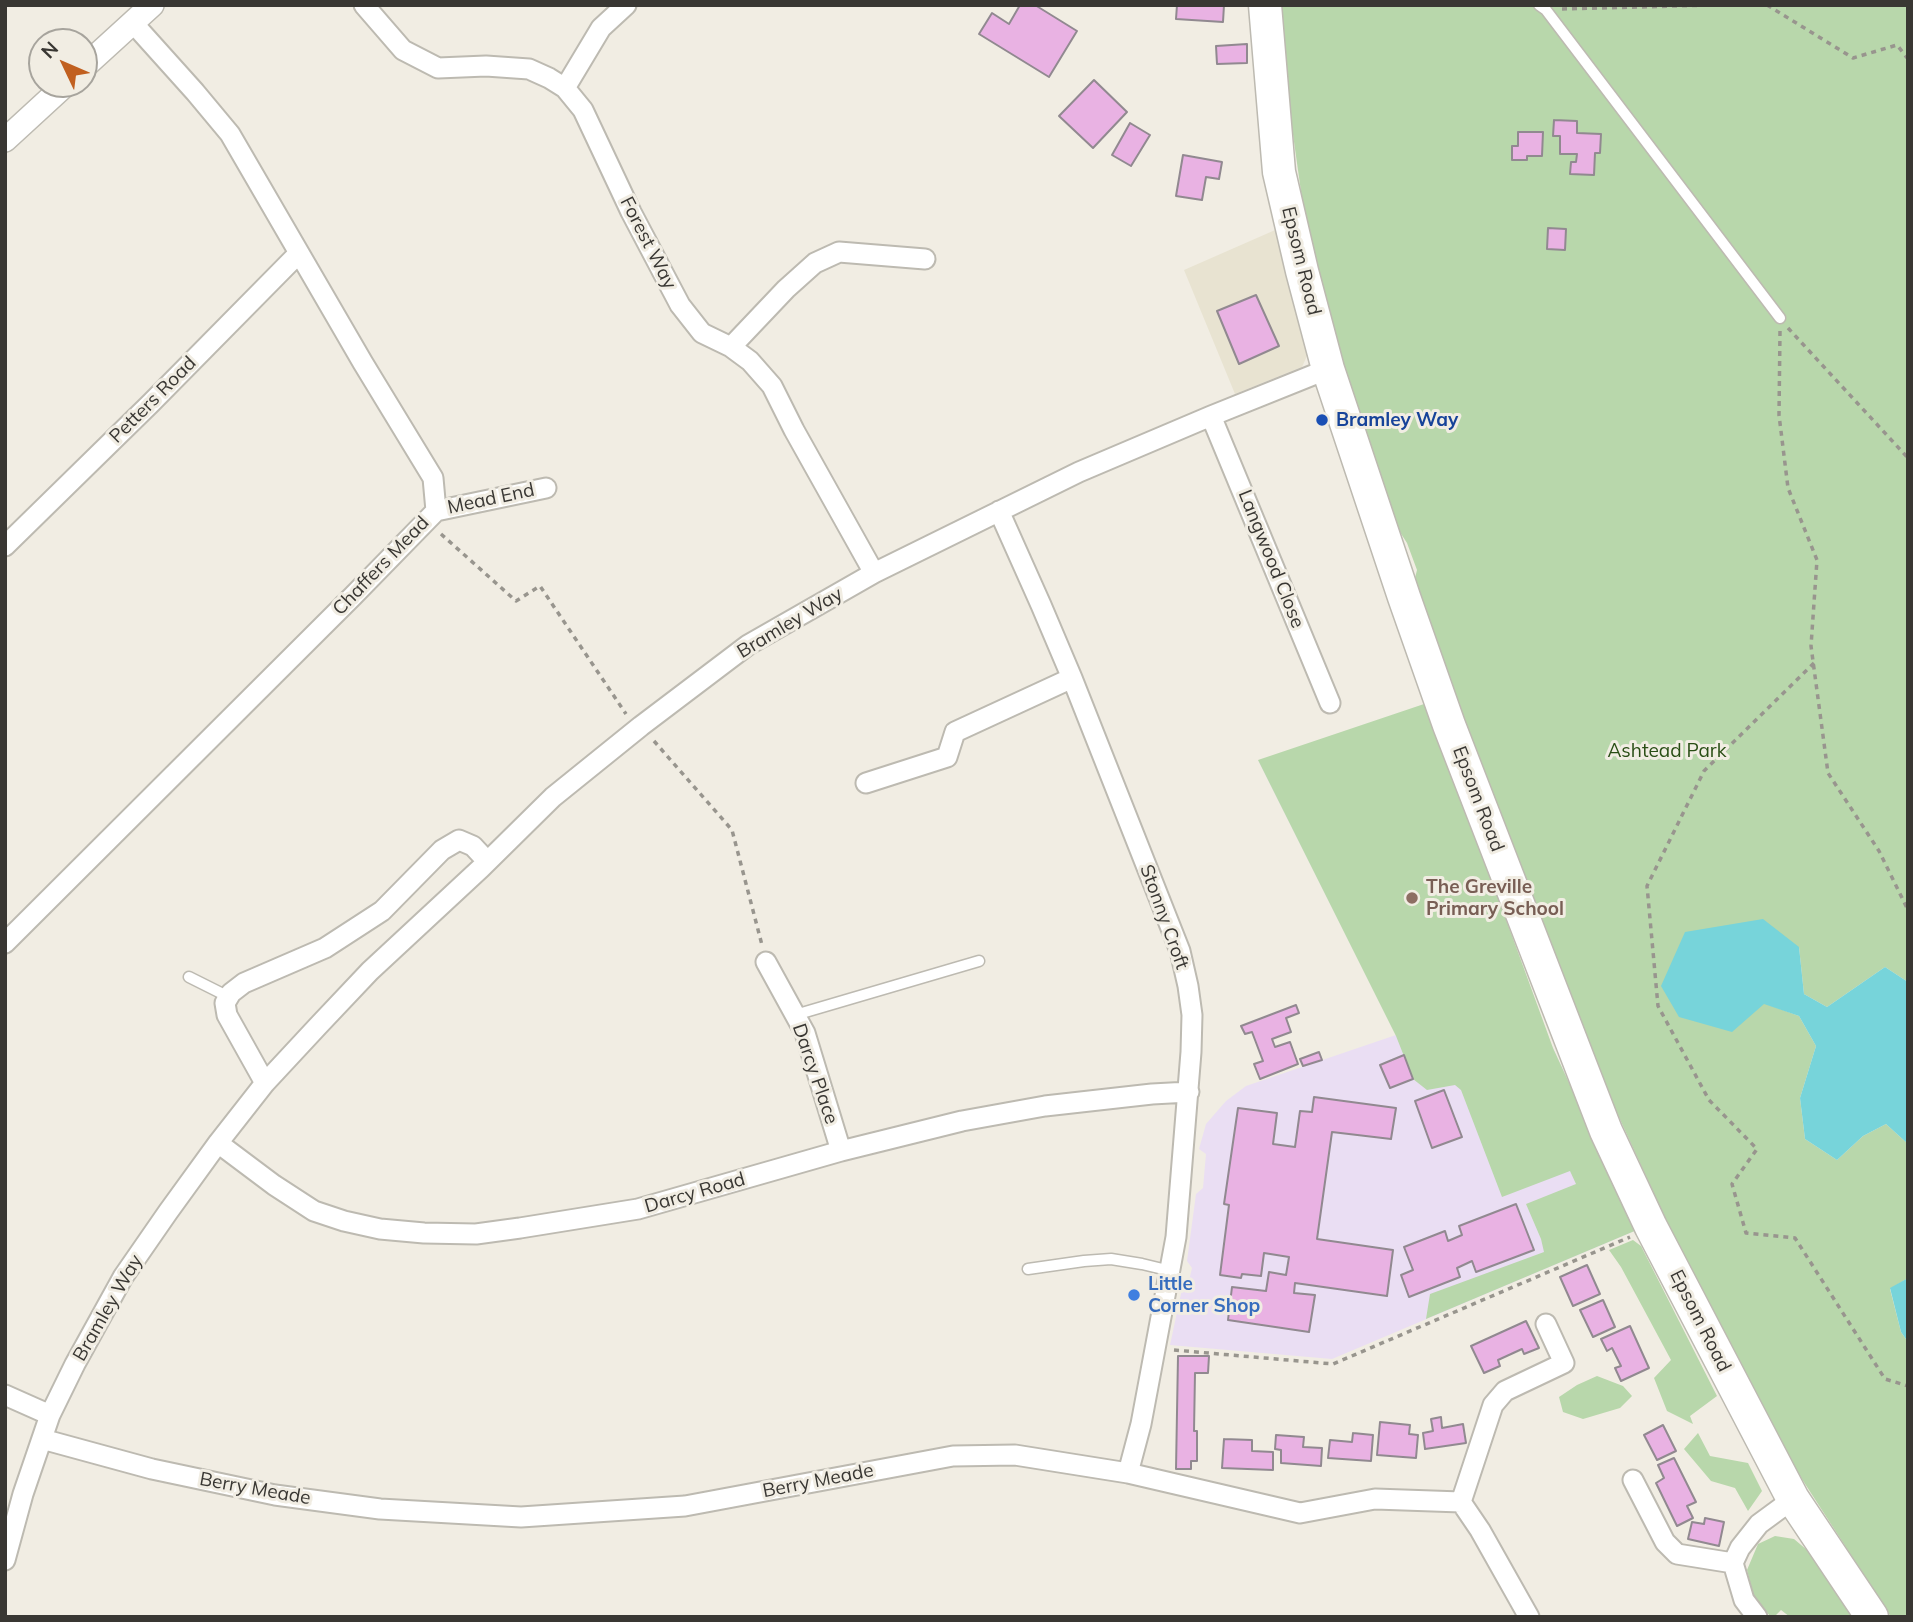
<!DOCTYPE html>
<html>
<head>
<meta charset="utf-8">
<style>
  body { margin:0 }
  #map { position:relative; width:1913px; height:1622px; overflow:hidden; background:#f1ede3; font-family:Mulish,sans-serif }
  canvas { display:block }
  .frame { position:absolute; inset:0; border:7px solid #393733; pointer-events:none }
  .north { position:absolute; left:28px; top:28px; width:70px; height:70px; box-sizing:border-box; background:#f1ede3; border:2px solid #a7a49d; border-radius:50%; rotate:314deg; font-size:19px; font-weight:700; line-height:28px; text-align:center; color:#393733 }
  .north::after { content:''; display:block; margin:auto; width:24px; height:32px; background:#c16020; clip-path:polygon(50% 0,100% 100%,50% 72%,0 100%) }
</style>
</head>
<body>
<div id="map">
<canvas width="1913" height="1622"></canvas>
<div class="frame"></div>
<div class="north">N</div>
</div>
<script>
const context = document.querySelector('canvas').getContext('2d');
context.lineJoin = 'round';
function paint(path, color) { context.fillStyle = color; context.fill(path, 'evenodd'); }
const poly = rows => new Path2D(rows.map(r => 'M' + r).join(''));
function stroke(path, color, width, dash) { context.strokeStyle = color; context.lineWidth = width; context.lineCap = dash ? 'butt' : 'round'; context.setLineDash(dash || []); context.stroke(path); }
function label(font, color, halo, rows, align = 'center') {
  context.font = font + ' Mulish,sans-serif'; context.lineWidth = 6; context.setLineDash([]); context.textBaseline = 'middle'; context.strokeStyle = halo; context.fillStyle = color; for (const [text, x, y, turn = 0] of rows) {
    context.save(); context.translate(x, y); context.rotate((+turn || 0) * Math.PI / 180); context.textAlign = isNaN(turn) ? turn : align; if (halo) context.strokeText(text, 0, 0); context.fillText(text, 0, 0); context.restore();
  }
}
const built = poly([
  [1282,227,1312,345,1302,367,1235,394,1184,270]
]);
const education = poly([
  [1258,760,1553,1048,1637,1230,1332,1359,1170,1345,1182,1289,1188,1285,1192,1268,1187,1261,1196,1194,1203,1188,1206,1154,1199,1149,1206,1124,1226,1101,1246,1086,1396,1035]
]);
const green = poly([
  [1281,5,1908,5,1908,982,1885,967,1827,1007,1804,994,1799,947,1764,1003,1799,1016,1816,1046,1800,1098,1805,1139,1837,1160,1863,1136,1886,1124,1908,1144,1908,1278,1890,1289,1901,1332,1908,1342,1908,1617,1891,1617,1778,1442,1673,1235,1589,1052,1412,590,1417,570,1407,543,1385,509,1345,385,1305,220,1288,99],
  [1427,703,1553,1048,1637,1230,1426,1319,1430,1294,1544,1252,1541,1239,1526,1204,1576,1184,1570,1171,1502,1197,1461,1090,1455,1085,1427,1090,1413,1079,1396,1036,1258,760],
  [1633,1240,1641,1246,1717,1396,1690,1416,1693,1424,1667,1411,1654,1378,1671,1360,1621,1267,1609,1250],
  [1597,1376,1623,1386,1632,1396,1620,1408,1583,1419,1563,1412,1559,1397,1577,1385],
  [1698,1433,1710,1456,1748,1463,1762,1491,1748,1511,1735,1488,1711,1481,1684,1449],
  [1775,1536,1794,1539,1807,1550,1852,1617,1790,1617,1781,1610,1774,1617,1771,1617,1754,1598,1747,1570,1758,1544]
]);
const water = poly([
  [1763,919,1799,947,1804,994,1827,1007,1885,967,1908,982,1908,1144,1886,1124,1863,1136,1837,1160,1805,1139,1800,1098,1816,1046,1799,1016,1764,1004,1732,1032,1679,1017,1661,986,1685,932],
  [1908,1278,1908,1342,1901,1332,1890,1288]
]);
const building = poly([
  [1020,5,1035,5,1077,31,1049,77,979,34,992,13,1009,24,1020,5],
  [1177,5,1224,5,1223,22,1176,19,1177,5],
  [1247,44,1247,63,1217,64,1216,46,1247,44],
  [1094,80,1127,112,1093,148,1059,116,1094,80],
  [1554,120,1577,121,1577,133,1601,134,1600,153,1595,153,1594,175,1570,174,1571,162,1576,162,1577,154,1560,154,1560,136,1553,136,1554,120],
  [1130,123,1150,135,1131,166,1112,155,1130,123],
  [1518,132,1543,132,1542,156,1527,156,1527,160,1512,160,1512,146,1518,146,1518,132],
  [1183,155,1222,162,1219,179,1206,177,1202,200,1176,196,1183,155],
  [1548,228,1566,229,1565,250,1547,249,1548,228],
  [1256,295,1279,346,1239,364,1217,311,1256,295],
  [1296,1005,1299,1013,1286,1018,1291,1032,1272,1039,1275,1047,1290,1042,1298,1064,1260,1079,1254,1064,1263,1061,1252,1032,1245,1034,1241,1026,1296,1005],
  [1319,1052,1322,1060,1303,1066,1300,1059,1319,1052],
  [1404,1055,1413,1079,1390,1088,1380,1065,1404,1055],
  [1444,1090,1462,1137,1432,1148,1415,1101,1444,1090],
  [1314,1097,1396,1108,1391,1139,1332,1132,1317,1239,1393,1250,1387,1296,1295,1283,1294,1293,1315,1295,1309,1332,1228,1320,1232,1287,1266,1291,1269,1272,1286,1275,1289,1257,1264,1253,1261,1276,1242,1274,1241,1278,1220,1275,1229,1205,1224,1204,1238,1108,1277,1113,1273,1144,1295,1147,1300,1111,1312,1112,1314,1097],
  [1516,1204,1534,1250,1476,1272,1472,1261,1457,1268,1460,1277,1409,1297,1401,1275,1413,1270,1404,1247,1445,1231,1448,1241,1462,1235,1459,1226,1516,1204],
  [1587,1265,1600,1294,1573,1306,1560,1277,1587,1265],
  [1603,1300,1615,1327,1593,1337,1580,1310,1603,1300],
  [1526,1321,1539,1348,1524,1354,1522,1349,1498,1360,1500,1366,1484,1373,1471,1346,1526,1321],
  [1630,1326,1649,1368,1621,1381,1615,1368,1621,1366,1612,1348,1607,1351,1601,1339,1630,1326],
  [1178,1356,1209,1356,1208,1373,1195,1373,1194,1431,1197,1431,1197,1461,1191,1461,1191,1469,1176,1469,1178,1356],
  [1441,1417,1442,1428,1463,1424,1466,1443,1425,1449,1423,1433,1433,1431,1431,1419,1441,1417],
  [1380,1422,1410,1425,1409,1434,1418,1435,1416,1458,1377,1455,1380,1422],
  [1663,1425,1676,1451,1657,1460,1644,1435,1663,1425],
  [1353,1433,1373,1435,1371,1461,1328,1458,1330,1440,1352,1442,1353,1433],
  [1276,1435,1304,1437,1303,1447,1322,1448,1321,1466,1281,1463,1281,1450,1275,1449,1276,1435],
  [1224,1439,1252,1440,1252,1451,1273,1452,1273,1470,1222,1468,1224,1439],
  [1674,1458,1696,1502,1687,1506,1693,1518,1677,1526,1656,1483,1664,1478,1658,1465,1674,1458],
  [1705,1518,1724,1522,1719,1546,1688,1539,1692,1522,1704,1524,1705,1518]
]);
const path = poly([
  [1767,5,1853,58,1897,45,1908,59],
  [1562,9,1715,5],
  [1788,328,1908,458],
  [1780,331,1779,415,1788,488,1817,560,1811,646,1828,773,1879,851,1908,910],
  [441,534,516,601,540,586,626,714],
  [1814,663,1704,771,1647,886,1658,1006,1709,1100,1757,1149,1732,1184,1746,1233,1795,1238,1885,1379,1908,1386],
  [654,741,732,830,762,945],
  [1174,1350,1333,1364,1630,1237]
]);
const service = poly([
  [1539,5,1546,10,1780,318],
  [189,977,229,997],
  [795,1015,979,961],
  [1028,1269,1084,1261,1111,1259,1142,1264,1171,1271]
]);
const minor = poly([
  [364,5,403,50,438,68,486,66,529,69,549,78,565,88,583,110,631,212,680,305,702,333,731,347,750,361,772,386,794,430,874,573],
  [565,88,601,28,626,5],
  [731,347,786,289,815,263,839,252,925,259],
  [1211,416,1330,703],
  [436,511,546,488],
  [999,511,1041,605,1072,678,1180,951,1188,986,1192,1015,1191,1052,1176,1237,1141,1424,1128,1473],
  [5,546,151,403,299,253],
  [866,783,947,757,955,732,1072,678],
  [5,943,353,596,436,511,433,478,363,363,230,134,195,92,133,23],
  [766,962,805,1033,841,1151],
  [265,1083,227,1015,225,1003,231,993,244,983,325,948,382,911,442,850,459,840,473,846,487,861],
  [218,1143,274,1185,314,1211,344,1221,380,1229,424,1233,476,1234,520,1228,638,1209,841,1151,962,1121,1045,1106,1152,1094,1189,1092],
  [5,1395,50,1415],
  [42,1439,152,1469,275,1495,380,1509,521,1517,685,1506,953,1456,1015,1455,1128,1473,1300,1513,1375,1499,1461,1502,1480,1530,1529,1617],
  [1633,1480,1665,1542,1677,1554,1733,1563],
  [1461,1502,1493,1405,1505,1391,1564,1363,1546,1324],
  [5,1560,23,1494,50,1415,75,1364,123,1277,168,1212,218,1143,265,1083,318,1026,370,971,481,868,553,797,641,726,748,645,874,573,1079,472,1211,416,1328,369],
  [1757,1617,1744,1600,1733,1563,1740,1548,1759,1524,1793,1499]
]);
const tertiary = poly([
  [84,67,152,5],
  [5,140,66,84]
]);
const trunk = poly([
  [1265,5,1279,172,1302,271,1328,369,1404,597,1449,725,1606,1131,1651,1227,1793,1499,1872,1617]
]);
const markers = [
  [1322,420,7,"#1a4fb4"],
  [1412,898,7,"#8d6e63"],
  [1134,1295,7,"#3f7fe0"]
];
const streetNames = [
  ["Forest Way",648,243,63],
  ["Epsom Road",1301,261,76],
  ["Petters Road",153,400,-45],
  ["Mead End",491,499,-12],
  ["Langwood Close",1271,559,68],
  ["Chaffers Mead",381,566,-46],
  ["Bramley Way",790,623,-31],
  ["Epsom Road",1478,799,69],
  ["Stonny Croft",1164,917,70],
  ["Darcy Place",815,1074,71],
  ["Darcy Road",695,1193,-16],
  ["Bramley Way",108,1308,-60],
  ["Epsom Road",1700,1321,63],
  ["Berry Meade",818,1481,-11],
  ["Berry Meade",255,1489,10]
];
const transitNames = [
  ["Bramley Way",1336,420]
];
const parkNames = [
  ["Ashtead Park",1667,751]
];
const educationNames = [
  ["The Greville",1426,887],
  ["Primary School",1426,909]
];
const shopNames = [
  ["Little",1148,1284],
  ["Corner Shop",1148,1306]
];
paint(built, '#e8e3d1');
paint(education, '#eadef3');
paint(green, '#b8d7ab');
paint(water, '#77d4da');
paint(building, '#e9b2e3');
stroke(building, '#918990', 2);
stroke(service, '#bdbab1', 13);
stroke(minor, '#bdbab1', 23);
stroke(tertiary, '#bdbab1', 26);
stroke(trunk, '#bdbab1', 35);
stroke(path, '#98958e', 3.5, [5, 5]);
stroke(service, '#fff', 10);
stroke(minor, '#fff', 19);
stroke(tertiary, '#fff', 23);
stroke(trunk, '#fff', 32);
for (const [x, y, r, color] of markers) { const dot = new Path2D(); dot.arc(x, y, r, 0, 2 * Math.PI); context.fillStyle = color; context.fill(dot); stroke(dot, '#f1ede3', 2.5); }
label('19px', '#393733', '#f1ede3', streetNames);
label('bold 19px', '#164399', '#f1ede3', transitNames, 'left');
label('19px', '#294e15', '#f1ede3', parkNames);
label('bold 19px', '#785e54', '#f1ede3', educationNames, 'left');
label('bold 19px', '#366cbe', '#f1ede3', shopNames, 'left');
</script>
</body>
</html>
